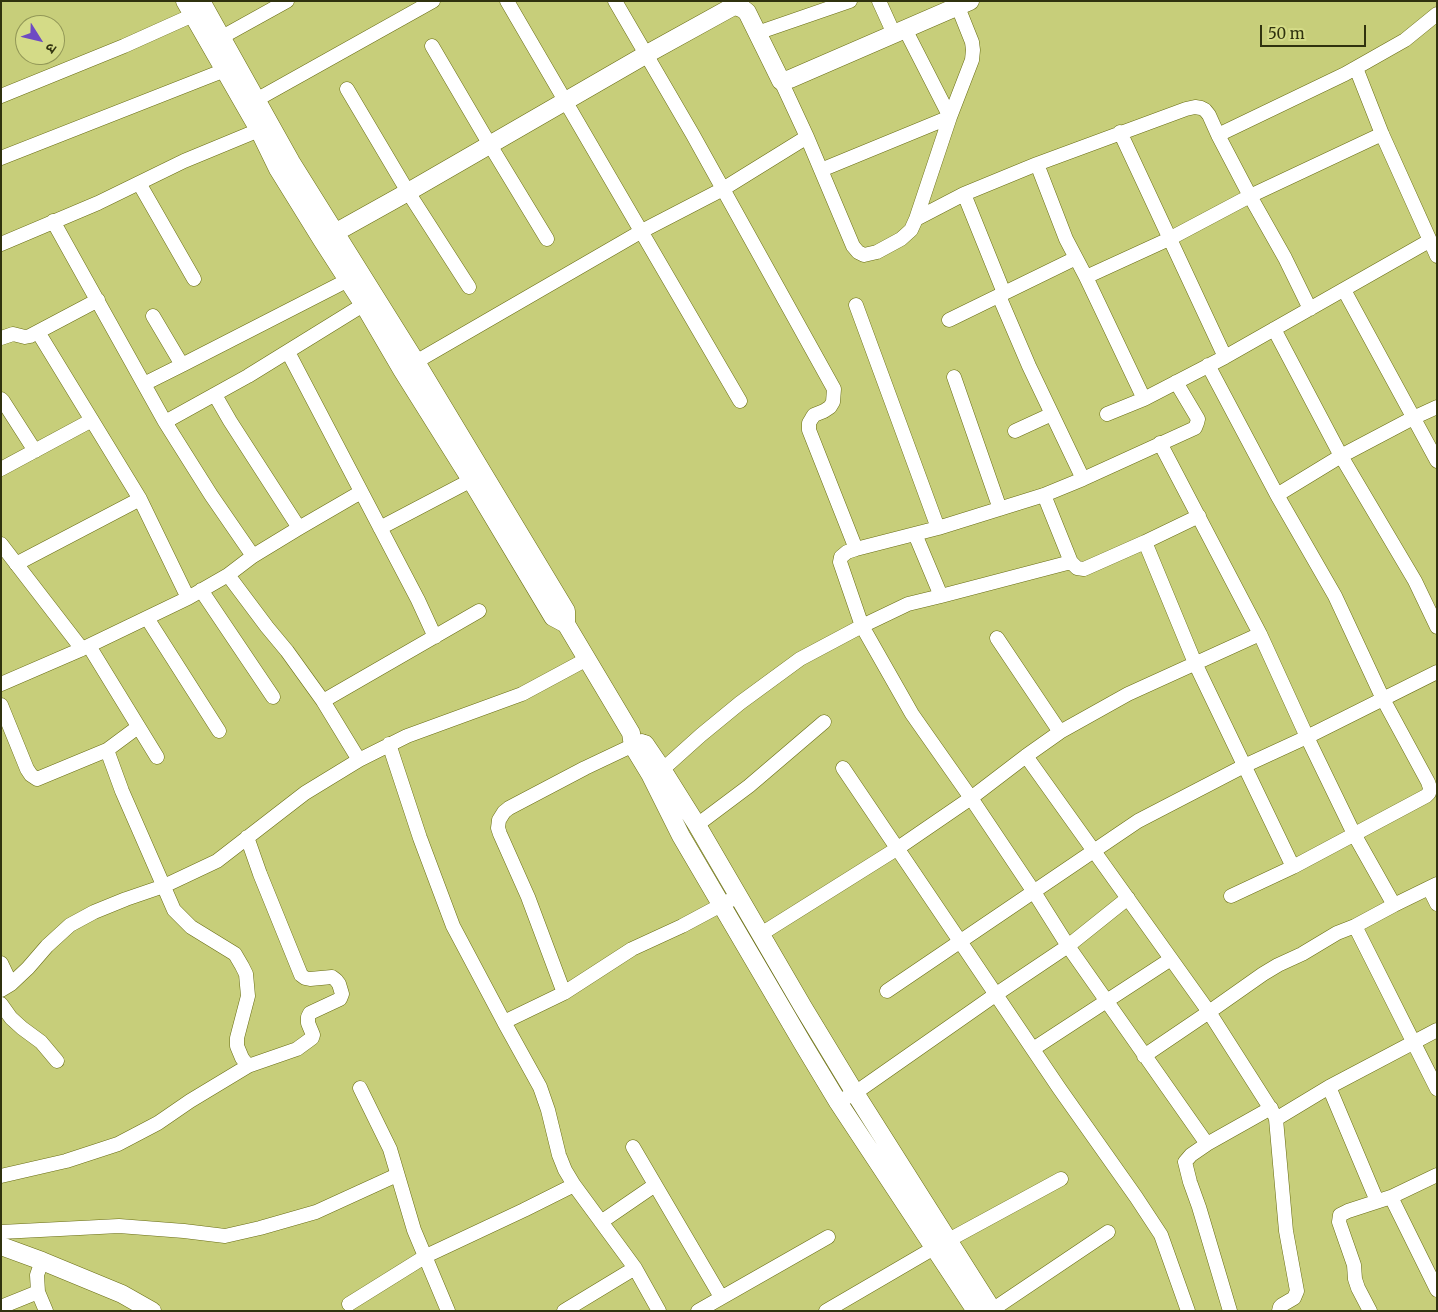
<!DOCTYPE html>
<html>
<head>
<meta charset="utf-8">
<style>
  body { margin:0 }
  #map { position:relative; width:1438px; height:1312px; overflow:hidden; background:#c7ce7a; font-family:Merriweather,"Noto Sans Devanagari",serif }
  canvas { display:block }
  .frame { position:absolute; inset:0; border:2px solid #30320f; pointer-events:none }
  .north { position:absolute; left:15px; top:15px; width:50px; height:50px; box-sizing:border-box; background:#d4db87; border:1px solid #929757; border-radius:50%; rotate:126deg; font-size:14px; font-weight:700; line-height:20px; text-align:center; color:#30320f }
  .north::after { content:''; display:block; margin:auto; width:18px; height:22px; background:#6e4ac3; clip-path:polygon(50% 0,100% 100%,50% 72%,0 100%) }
  .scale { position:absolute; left:1260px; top:25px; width:106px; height:22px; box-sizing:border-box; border:2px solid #30320f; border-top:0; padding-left:6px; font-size:15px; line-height:18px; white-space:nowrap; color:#30320f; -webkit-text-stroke:4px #d4db87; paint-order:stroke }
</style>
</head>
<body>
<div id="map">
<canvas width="1438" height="1312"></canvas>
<div class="frame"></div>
<div class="north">उ</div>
<div class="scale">50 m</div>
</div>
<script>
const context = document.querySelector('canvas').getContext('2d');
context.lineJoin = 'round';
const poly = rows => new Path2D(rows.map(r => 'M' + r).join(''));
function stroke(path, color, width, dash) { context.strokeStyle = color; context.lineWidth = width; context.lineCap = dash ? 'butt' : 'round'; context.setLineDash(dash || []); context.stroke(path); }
const minor = poly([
  [507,1,740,401],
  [615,1,693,135,834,389,833,402,830,407,824,411,814,415,812,418,809,423,809,430,856,549],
  [879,1,894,34],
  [757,33,850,1],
  [222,37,287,1],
  [432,46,490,145,547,239],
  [1356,68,1382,134,1437,256],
  [781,81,807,137,853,246,858,252,864,255,877,252,901,239,911,230,916,219,950,117,972,60,973,50,972,42,958,7],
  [347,89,408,192,469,287],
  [1,96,124,46,193,15],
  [256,100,433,1],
  [1120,132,1225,357],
  [1218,135,1250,196,1285,258,1310,309],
  [1,158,225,70],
  [1037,164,1066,239,1086,277,1169,239,1250,196,1382,134],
  [821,170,950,117,905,29],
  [139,183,194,279],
  [964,194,1004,293],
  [916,219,964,194,1037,164,1186,109,1195,107,1201,108,1205,110,1209,115,1218,135,1345,74,1405,40,1437,14],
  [53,221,165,422,211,495,253,556],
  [1,244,98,203,184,161,259,130],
  [1086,277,1144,399,1107,414],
  [1344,290,1437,461],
  [999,296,1029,366,1083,479],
  [856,305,938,528],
  [949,320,1076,258],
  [1274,329,1341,456,1415,581,1437,627],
  [38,332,140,499,188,598],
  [1,338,13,334,25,337,30,336,98,300],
  [288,352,418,600,435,637],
  [182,365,348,280],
  [407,367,642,231,723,189,807,137],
  [954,377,1000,509],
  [1176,382,1198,419,1197,423,1195,428,1083,479,1044,495,938,528,856,549,847,552,841,557,840,562,862,626,912,714,971,798,1034,892,1068,946,1207,1144,1271,1108],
  [144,384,182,365,153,316],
  [215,395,230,421,299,528],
  [1,399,3,401,35,451],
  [1144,399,1225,357,1429,241],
  [165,422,248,376,371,300],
  [1015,431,1052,414],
  [1160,443,1260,634,1307,737,1354,834,1394,905,1437,884],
  [1,469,92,420],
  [1277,495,1341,456,1413,418,1437,407],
  [380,528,479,476],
  [1145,542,1195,663,1293,867,1426,796,1429,793,1430,788,1428,782,1383,699,1335,596,1277,495,1208,365],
  [1,544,82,649],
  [1071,562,1077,568,1084,569,1145,542,1199,516],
  [16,564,140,499],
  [228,575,267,627,287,651,323,701,359,760],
  [201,590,273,697],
  [941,596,1071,562,1044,495],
  [147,618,219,731],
  [997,638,1060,732],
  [89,646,157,757],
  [1,684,82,649,188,598,228,575,253,556,299,528,361,492],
  [323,701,479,611],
  [1,705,27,769,31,775,37,779,107,750,138,727],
  [389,744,420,838,453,926,504,1022],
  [107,750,122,791,174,910,191,927,235,954,242,966,246,974,248,996,237,1038,237,1046,242,1058,248,1066],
  [1026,756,1209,1012,1274,1114,1276,1119,1286,1231,1297,1291,1294,1298,1282,1305,1280,1307,1279,1311],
  [843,768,1059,1088,1136,1197,1161,1235,1188,1311],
  [662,770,701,735,740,703,800,659,862,626,908,604,941,596,915,534],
  [697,825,749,786,824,722],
  [1429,888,1437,904],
  [1231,896,1293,867],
  [1355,926,1437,1089],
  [761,934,898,848,971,798,1026,756,1060,732,1128,694,1260,634],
  [1,963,11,984],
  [1,990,11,984,28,968,47,946,70,925,94,912,126,899,164,886,217,861,305,793,359,760,407,736,522,694,587,659],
  [887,991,1138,821,1244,766,1307,737,1437,672],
  [564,993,528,897,500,834,498,828,499,820,504,812,509,808,585,768,642,741],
  [1,1004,11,1018,22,1028,41,1042,57,1061],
  [1033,1049,1171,959],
  [1144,1056,1209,1012,1263,974,1278,965,1302,954,1337,933,1355,926,1394,905],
  [360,1088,390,1149,414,1230,448,1311],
  [838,1102,855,1093,995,995,1068,946,1128,898],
  [1276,1119,1329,1087],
  [1207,1144,1191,1155,1185,1162,1190,1182,1199,1207,1230,1311],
  [633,1147,721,1297],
  [1,1176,66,1161,118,1144,158,1123,190,1101,248,1066,297,1049,312,1038,313,1035,308,1023,308,1017,310,1013,340,999,342,994,339,984,336,980,332,977,310,979,305,978,301,975,260,874,247,837],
  [1391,1197,1437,1290],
  [1377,1201,1329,1087,1437,1030],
  [601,1222,655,1185],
  [1,1232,119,1226,184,1231,225,1236,260,1228,316,1212,397,1175],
  [42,1261,37,1275,38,1292,46,1311],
  [349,1304,426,1256,524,1210,574,1185],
  [1,1307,38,1292],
  [992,1310,1108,1232],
  [564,1311,635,1268],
  [659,1311,635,1268,574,1185,565,1170,559,1155,548,1110,540,1087,504,1022,564,993,632,949,682,926,738,896],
  [698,1311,828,1237],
  [826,1311,934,1248,1061,1179],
  [1370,1311,1358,1288,1355,1279,1354,1265,1339,1222,1340,1215,1348,1211,1391,1197,1437,1175]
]);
const tertiary = poly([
  [185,1,259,130,278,169,322,240,364,305,402,370,471,480,553,617,566,624],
  [201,1,291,162,416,362,566,611,566,624,631,733,633,746,650,774,681,836,803,1044,838,1102,976,1311],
  [322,240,408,192,647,54,732,7,736,6,743,9,747,12,781,81,790,79,970,1],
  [645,744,660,766,697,825,803,1007,855,1093,993,1311],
  [1,1246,42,1261,122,1294,152,1311]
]);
stroke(minor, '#696d13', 15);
stroke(tertiary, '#696d13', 19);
stroke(minor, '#fff', 14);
stroke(tertiary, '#fff', 18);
</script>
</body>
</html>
